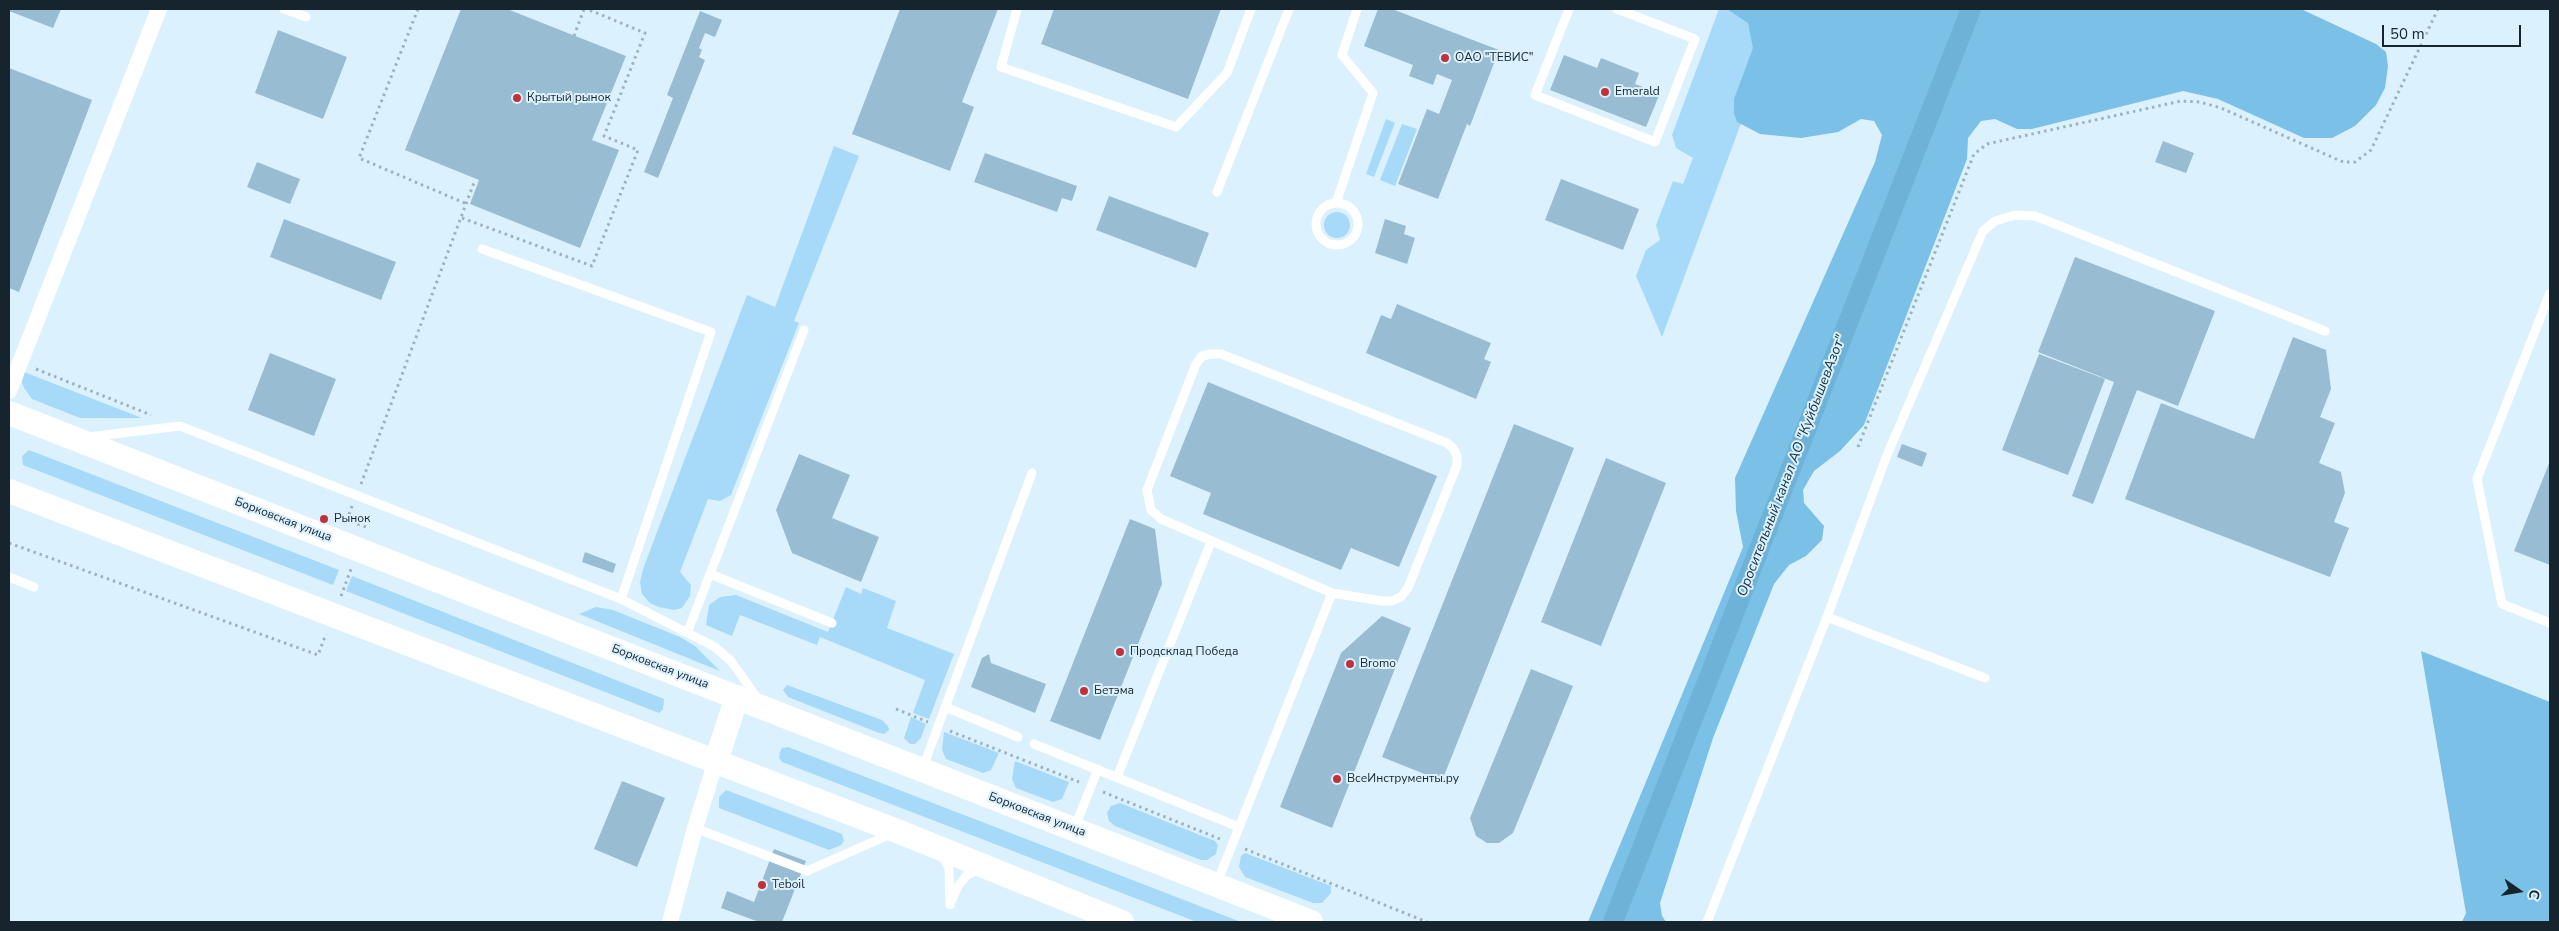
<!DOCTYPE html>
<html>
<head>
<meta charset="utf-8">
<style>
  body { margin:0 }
  #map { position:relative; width:2559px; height:931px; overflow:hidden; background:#dbf1fe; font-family:"Nunito Sans",sans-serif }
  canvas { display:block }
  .frame { position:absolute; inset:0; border:10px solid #16252d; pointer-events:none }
  .north { position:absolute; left:2494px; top:866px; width:50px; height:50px; -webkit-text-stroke:4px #dbf1fe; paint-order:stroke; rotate:103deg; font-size:14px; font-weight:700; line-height:20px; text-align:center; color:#16252d }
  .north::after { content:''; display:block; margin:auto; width:18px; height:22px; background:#16252d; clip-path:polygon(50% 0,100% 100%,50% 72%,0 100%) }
  .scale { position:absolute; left:2382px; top:25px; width:139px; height:22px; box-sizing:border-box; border:2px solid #16252d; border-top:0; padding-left:6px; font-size:15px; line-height:18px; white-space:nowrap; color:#16252d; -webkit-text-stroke:4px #dbf1fe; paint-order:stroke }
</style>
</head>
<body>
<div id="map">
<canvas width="2559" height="931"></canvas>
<div class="frame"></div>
<div class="north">С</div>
<div class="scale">50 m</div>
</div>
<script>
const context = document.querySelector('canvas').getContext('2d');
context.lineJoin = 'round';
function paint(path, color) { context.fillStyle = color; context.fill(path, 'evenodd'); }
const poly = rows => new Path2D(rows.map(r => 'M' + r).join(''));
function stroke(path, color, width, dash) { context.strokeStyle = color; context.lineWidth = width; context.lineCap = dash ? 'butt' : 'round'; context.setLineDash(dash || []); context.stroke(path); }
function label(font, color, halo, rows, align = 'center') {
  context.font = font + ' "Nunito Sans",sans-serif'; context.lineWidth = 4; context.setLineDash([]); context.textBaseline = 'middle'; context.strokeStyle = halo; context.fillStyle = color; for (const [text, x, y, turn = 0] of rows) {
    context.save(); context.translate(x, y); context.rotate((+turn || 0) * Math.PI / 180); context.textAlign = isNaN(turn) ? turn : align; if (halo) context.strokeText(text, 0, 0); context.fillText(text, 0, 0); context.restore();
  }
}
const green = poly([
  [1719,9,1732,9,1777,26,1662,337,1636,276,1646,250,1660,240,1656,225,1673,181,1683,184,1693,158,1676,148,1672,135],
  [1386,119,1395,123,1374,177,1366,174],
  [1402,124,1417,129,1395,186,1380,180],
  [834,146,859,156,794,321,799,323,731,495,720,501,708,499,680,572,691,585,690,596,682,608,674,610,659,607,650,603,642,594,640,582,643,569,747,295,775,307],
  '1324 225a13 13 0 1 1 26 0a13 13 0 1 1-26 0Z',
  [24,372,142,418,80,418,32,399,24,388,22,382],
  [29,450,339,570,333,585,23,465,22,456],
  [352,576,664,699,663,709,659,713,346,591],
  [846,587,861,594,863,588,896,601,887,628,954,654,929,719,913,713,925,680,820,637,817,645,740,615,732,636,706,625,709,605,720,597,736,595,828,632],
  [596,607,613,610,680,637,695,646,720,671,579,614],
  [787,685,882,720,888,726,889,730,884,734,879,733,788,697,783,690],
  [911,717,926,724,921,738,915,744,910,744,904,738],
  [944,732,999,753,991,770,983,773,946,759,942,750],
  [788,747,1241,922,1197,922,782,762,779,758,780,752,782,748],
  [1015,761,1069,782,1062,799,1053,802,1016,788,1012,779],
  [726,790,842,834,844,841,841,845,829,850,719,808,719,797],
  [1120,803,1215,841,1218,845,1216,854,1207,860,1201,860,1115,826,1109,821,1107,813,1111,806],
  [1245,853,1331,886,1331,893,1322,903,1313,903,1245,877,1239,867,1241,856]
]);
const forest = poly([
  [1727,9,2301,9,2376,44,2386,52,2388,66,2385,88,2376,105,2355,126,2332,138,2304,138,2218,99,2183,91,2032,129,2017,129,1995,119,1981,121,1968,138,1967,159,1864,425,1840,451,1814,471,1803,490,1804,503,1824,526,1822,540,1806,556,1789,565,1774,584,1713,738,1660,903,1662,916,1666,922,1588,922,1743,547,1736,511,1735,478,1875,162,1882,135,1874,121,1861,119,1838,132,1801,138,1760,134,1737,122,1734,113,1734,99,1753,48,1748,23],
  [2421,651,2550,702,2550,922,2462,922,2466,913]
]);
const canal = poly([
  [1613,922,1971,9]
]);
const building = poly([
  [9,9,61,9,53,28,9,11],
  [461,9,507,9,626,56,592,140,619,150,580,248,470,204,479,180,405,150],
  [900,9,998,9,962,102,974,107,950,171,852,134],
  [1054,9,1221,9,1188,99,1041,44],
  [1378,9,1392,9,1499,50,1470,126,1467,124,1438,199,1398,184,1427,109,1439,114,1452,80,1437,74,1433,85,1409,76,1413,65,1364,46],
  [700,11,722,20,715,37,705,33,699,48,702,50,699,57,705,60,658,178,644,172,673,98,667,95],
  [278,30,347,57,323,119,255,93],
  [1564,55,1597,68,1601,58,1639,73,1635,84,1660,93,1646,127,1550,90],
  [9,68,92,100,19,292,9,288],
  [2163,141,2194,153,2186,173,2155,162],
  [985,153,1077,186,1072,201,1062,198,1057,212,974,182],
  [257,162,300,179,290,204,247,187],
  [1561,179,1639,209,1623,250,1545,220],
  [1109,196,1209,233,1196,268,1096,230],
  [284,219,396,262,381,300,270,257],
  [1385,219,1406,226,1404,234,1415,238,1407,264,1375,253],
  [2075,257,2215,311,2178,406,2137,390,2093,504,2072,496,2114,382,2038,352],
  [1397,304,1491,343,1484,359,1491,362,1476,399,1366,353,1381,315,1391,319],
  [2293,337,2326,350,2331,389,2320,417,2335,423,2319,463,2341,472,2345,493,2334,522,2349,528,2330,577,2125,499,2161,403,2254,439],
  [270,353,336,379,314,436,248,410],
  [2039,354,2105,379,2068,475,2002,450],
  [1208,382,1437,476,1399,567,1351,548,1341,570,1203,514,1211,493,1170,476],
  [1514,424,1574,448,1442,781,1382,757],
  [1902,444,1927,453,1922,467,1897,457],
  [799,454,850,475,832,518,879,537,861,582,792,553,776,510],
  [1606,458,1666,483,1601,646,1541,622],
  [2550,461,2550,565,2514,551],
  [1130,519,1155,529,1162,584,1100,740,1050,721],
  [585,552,616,564,613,573,582,562],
  [1382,616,1411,628,1332,828,1280,807,1341,653],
  [989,654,991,663,1046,684,1035,713,971,687,982,658],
  [1531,669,1573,686,1513,833,1499,843,1487,843,1476,836,1470,818],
  [622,781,665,798,637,867,594,849],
  [774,849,806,861,782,922,759,922,721,908,727,891,754,902]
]);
const path = poly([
  [418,9,359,158,467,204],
  [574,36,584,9],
  [462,218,592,266,638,150,604,136,645,33,587,9],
  [36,369,151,415],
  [1858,447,1974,154,1987,144,2181,101,2200,102,2221,108,2343,162,2355,162,2371,150,2438,9],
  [361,484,475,180],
  [352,506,347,520,366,527,365,530],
  [9,543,318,655,326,634],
  [341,596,351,569],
  [896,709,928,722],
  [950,731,1079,782],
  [1103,792,1220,839],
  [1245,849,1427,922]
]);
const lane = poly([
  [284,9,306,17],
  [1017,9,1001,67,1176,127,1227,73,1251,9],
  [1569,9,1535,95,1655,142,1695,39,1617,9],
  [1217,192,1289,9],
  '1316 224a21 21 0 1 1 42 0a21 21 0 1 1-42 0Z',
  [1336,203,1373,93,1342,55,1357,9],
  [482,249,711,332,621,599],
  [2550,293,2477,479,2502,604,2550,623],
  [1211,354,1221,354,1447,443,1453,448,1457,456,1457,465,1408,588,1401,597,1392,601,1382,601,1332,593,1161,519,1151,510,1147,490,1196,364,1202,356,1211,354],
  [88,437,180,426,621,599,715,647,731,661,758,699],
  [710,574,832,623],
  [9,577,34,587],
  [1827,617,1985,678],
  [688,631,804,330],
  [945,707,1018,737],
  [1034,744,1239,827],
  [922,770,1032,473],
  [1117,777,1211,542],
  [695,828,807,871,891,834],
  [1074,829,1098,769],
  [943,855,949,869,950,905],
  [1217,883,1332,593],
  [952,900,958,886,967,875,980,869],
  [1707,922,1827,617,1887,455,1983,231,1995,221,2015,215,2035,216,2325,331]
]);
const street = poly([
  [9,391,159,9],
  [670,922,695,828,716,761]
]);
const secondary = poly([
  [9,413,1311,922],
  [9,491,897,831,1122,922],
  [716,761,737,697]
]);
const markers = [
  [1445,58,5,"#c13238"],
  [1605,92,5,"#c13238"],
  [517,98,5,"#c13238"],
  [324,519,5,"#c13238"],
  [1120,652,5,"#c13238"],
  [1350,664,5,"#c13238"],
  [1084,691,5,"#c13238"],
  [1337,779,5,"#c13238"],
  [762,885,5,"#c13238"]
];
const poiNames = [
  ["ОАО \"ТЕВИС\"",1455,58],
  ["Emerald",1615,92],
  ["Крытый рынок",527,98],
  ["Рынок",334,519],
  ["Продсклад Победа",1130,652],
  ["Bromo",1360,664],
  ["Бетэма",1094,691],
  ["ВсеИнструменты.ру",1347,779],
  ["Teboil",772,885]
];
const streetNames = [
  ["Борковская улица",283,520,21],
  ["Борковская улица",660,667,21],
  ["Борковская улица",1037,815,21]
];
const waterNames = [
  ["Оросительный канал АО \"КуйбышевАзот\"",1792,466,-69]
];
paint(green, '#a6daf8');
paint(forest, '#7bc0e6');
stroke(canal, '#6eb2d7', 20);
paint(building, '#98bdd2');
stroke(path, '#9eb2bd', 3, [2.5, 4]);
stroke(lane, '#fff', 9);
stroke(street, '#fff', 16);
stroke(secondary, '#fff', 24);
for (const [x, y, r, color] of markers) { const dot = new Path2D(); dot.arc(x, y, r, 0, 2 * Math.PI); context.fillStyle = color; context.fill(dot); stroke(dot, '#dbf1fe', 2); }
label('12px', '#16252d', '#dbf1fe', poiNames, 'left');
label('12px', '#16252d', '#dbf1fe', streetNames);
label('italic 14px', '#113141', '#dbf1fe', waterNames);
</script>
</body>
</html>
